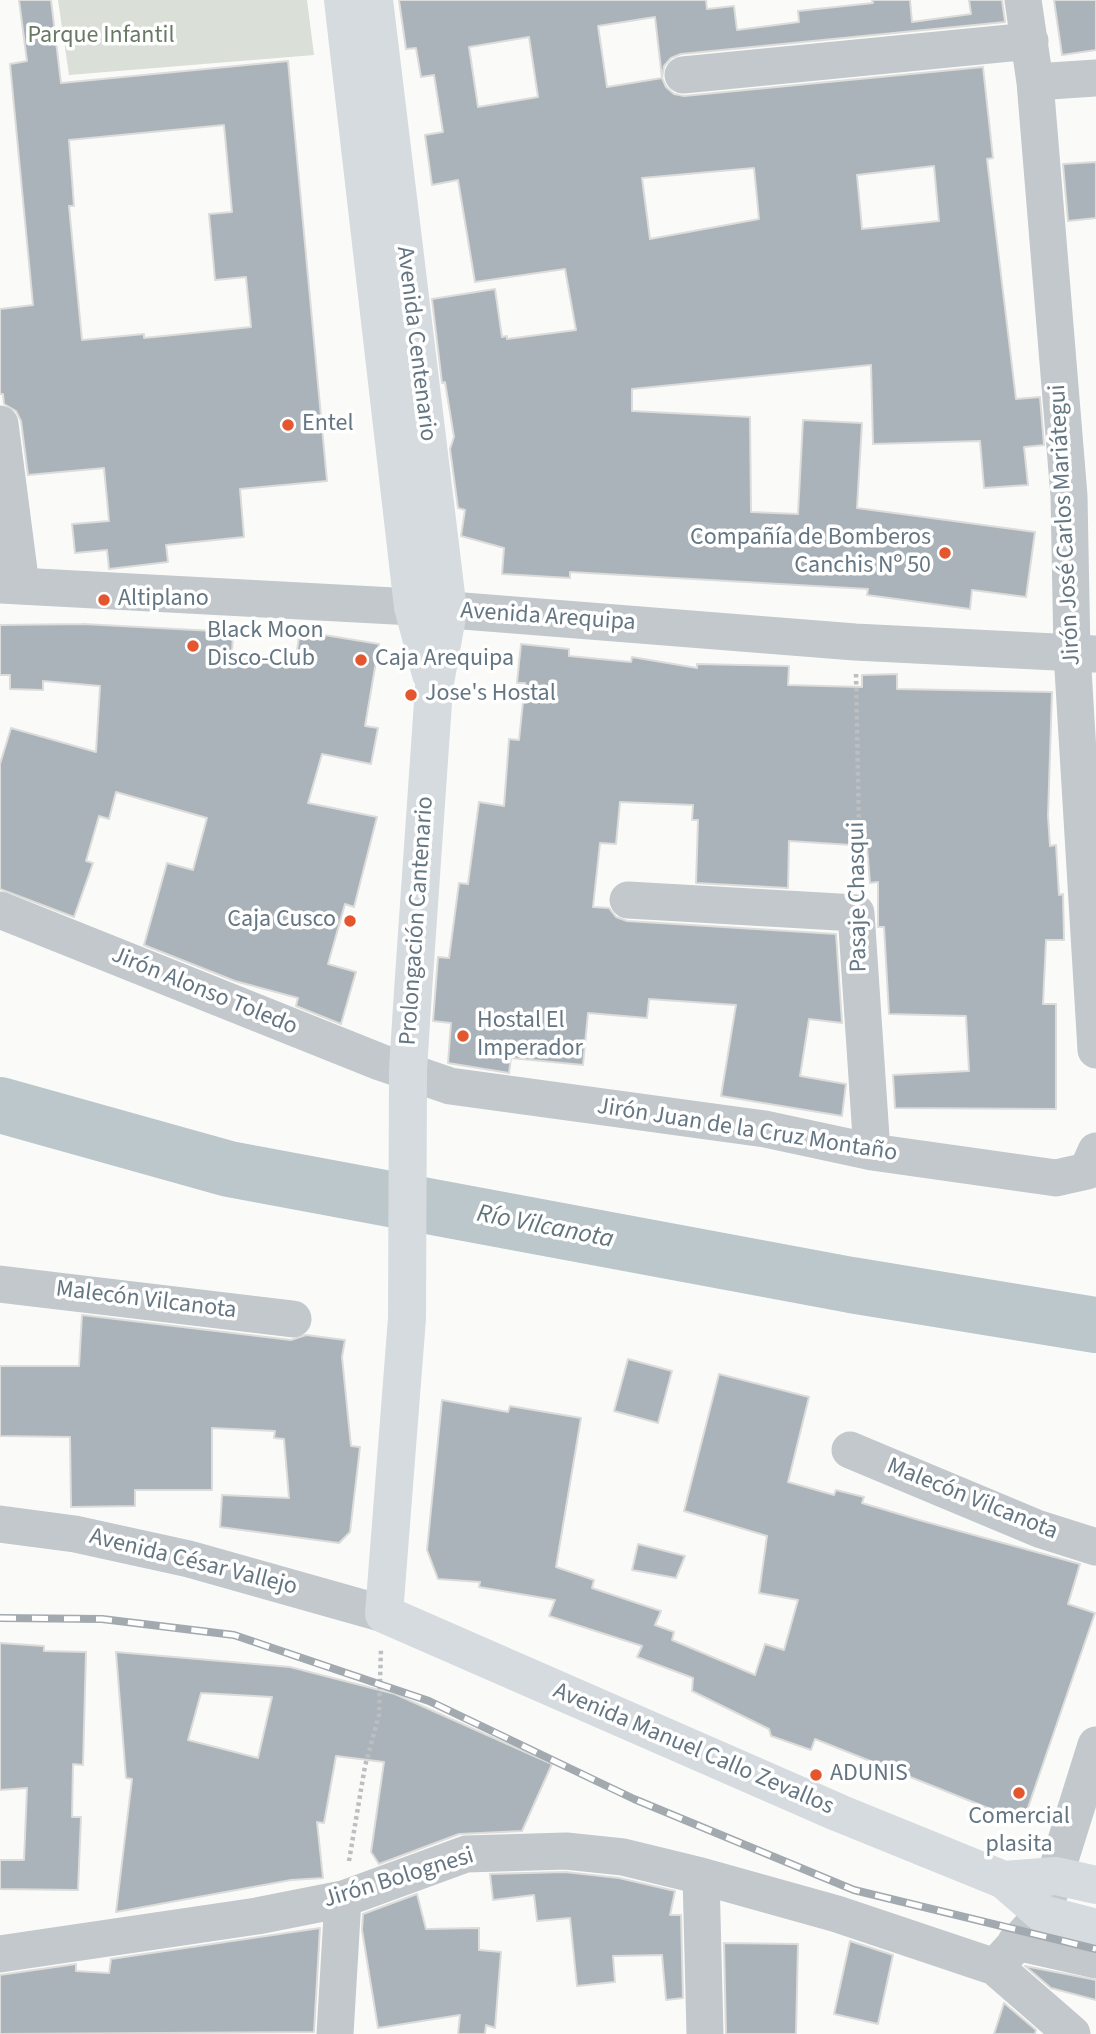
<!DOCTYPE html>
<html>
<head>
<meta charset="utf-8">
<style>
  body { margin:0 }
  canvas { display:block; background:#fafaf8 }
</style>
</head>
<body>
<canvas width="1096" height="2034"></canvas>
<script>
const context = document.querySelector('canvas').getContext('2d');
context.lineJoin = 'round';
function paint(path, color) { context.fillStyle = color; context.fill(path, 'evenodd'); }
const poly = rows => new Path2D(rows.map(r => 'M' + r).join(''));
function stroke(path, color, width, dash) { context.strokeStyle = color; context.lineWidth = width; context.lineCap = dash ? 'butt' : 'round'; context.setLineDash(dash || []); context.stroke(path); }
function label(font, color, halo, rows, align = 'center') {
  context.font = font + ' "Source Sans 3",sans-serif'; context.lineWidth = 7; context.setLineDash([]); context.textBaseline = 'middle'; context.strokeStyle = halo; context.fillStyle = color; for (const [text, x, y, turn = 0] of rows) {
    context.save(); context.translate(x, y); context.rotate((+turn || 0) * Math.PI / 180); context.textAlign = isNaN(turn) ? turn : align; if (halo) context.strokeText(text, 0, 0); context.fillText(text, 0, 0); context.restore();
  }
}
const green = poly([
  [58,0,307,0,314,55,69,75]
]);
const river = poly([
  [0,1105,229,1169,851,1285,1096,1325]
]);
const building = poly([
  [19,0,51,0,61,83,288,61,327,481,240,489,244,537,166,545,168,562,109,569,107,550,75,553,72,524,109,521,104,468,28,475,21,421,16,411,4,404,3,394,0,394,0,309,33,305,10,64,27,61,19,0],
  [224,125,232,212,209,214,215,280,246,277,251,327,144,338,144,334,82,340,69,206,74,206,69,140,224,125],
  [399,0,706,0,707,9,734,6,737,30,799,22,798,11,873,3,872,0,910,0,912,22,971,14,969,0,1002,0,1005,22,681,54,671,58,664,66,662,78,655,17,598,26,607,87,662,78,666,87,674,94,684,96,983,67,993,158,987,159,1016,399,1040,397,1044,445,1024,447,1028,485,984,488,980,441,873,444,871,365,632,389,632,411,750,417,751,512,798,514,803,420,862,423,857,508,1035,532,1026,597,972,590,970,609,867,595,868,589,570,572,570,578,502,574,504,548,461,536,465,510,458,508,450,449,454,437,445,382,442,383,432,299,495,289,502,337,507,336,507,339,576,330,565,269,475,282,458,180,432,185,425,135,443,132,434,75,421,77,416,48,406,49,399,0],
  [529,37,538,97,478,107,469,47,529,37],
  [934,166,939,221,862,229,857,175,934,166],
  [754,168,759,219,650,239,642,178,754,168],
  [1054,0,1096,0,1096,50,1062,55,1054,0],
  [1096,162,1096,218,1068,221,1063,164,1096,162],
  [83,624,233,632,232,654,295,663,300,631,379,644,365,726,378,728,371,764,322,754,308,803,377,817,354,907,345,904,328,964,356,972,341,1024,296,1006,298,998,235,981,144,945,167,863,193,870,207,818,116,792,109,819,99,816,86,861,93,863,74,917,0,889,0,764,11,728,96,752,100,686,43,681,43,690,10,689,10,675,0,675,0,625,83,624],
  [521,644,569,649,569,656,631,662,632,657,697,668,697,664,789,666,788,685,862,687,862,675,897,674,897,689,1052,692,1048,816,1050,846,1056,845,1059,895,1063,894,1064,940,1046,940,1043,1004,1056,1004,1056,1109,895,1108,893,1075,969,1071,966,1016,889,1014,884,927,878,927,878,882,870,883,867,846,789,841,788,888,696,883,698,820,692,820,693,805,620,802,616,844,600,843,593,907,609,908,616,917,627,921,836,934,842,1023,809,1019,800,1076,846,1084,842,1116,721,1096,736,1005,649,999,647,1018,588,1013,583,1065,511,1058,509,1073,448,1063,451,1023,433,1021,438,957,449,958,459,883,468,884,479,802,504,806,509,739,519,740,525,683,517,683,521,644],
  [82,1315,291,1340,306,1335,345,1340,342,1357,351,1446,360,1447,350,1532,339,1543,220,1527,222,1495,289,1498,284,1439,274,1438,275,1431,212,1428,212,1490,135,1490,135,1506,71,1507,70,1437,0,1436,0,1366,79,1366,82,1315],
  [628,1359,672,1371,658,1423,614,1411,628,1359],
  [719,1374,809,1397,788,1482,834,1495,836,1490,864,1497,862,1503,919,1520,1080,1564,1068,1604,1095,1613,1023,1822,815,1739,811,1750,771,1736,769,1729,692,1691,693,1678,637,1657,642,1646,549,1616,555,1600,479,1587,480,1582,438,1579,427,1550,442,1400,508,1412,510,1406,581,1418,556,1567,594,1580,592,1588,661,1611,655,1625,674,1632,672,1640,755,1675,765,1644,784,1650,798,1600,759,1593,767,1536,684,1511,719,1374],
  [638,1544,685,1556,676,1578,632,1570,638,1544],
  [0,1643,44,1646,44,1651,86,1652,83,1765,73,1764,72,1817,81,1817,78,1890,0,1889,0,1860,24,1860,27,1788,0,1790,0,1643],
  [116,1652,290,1667,395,1694,552,1764,522,1831,459,1834,379,1864,371,1852,384,1762,336,1756,324,1823,317,1822,323,1878,291,1880,116,1912,132,1779,126,1778,116,1652],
  [201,1693,272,1697,258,1758,188,1740,201,1693],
  [565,1872,619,1878,675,1891,670,1915,681,1915,683,1998,666,2000,662,1955,613,1956,615,1982,577,1986,570,1918,537,1921,534,1895,493,1900,490,1874,565,1872],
  [417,1894,426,1929,479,1928,479,1950,501,1952,495,2028,486,2025,485,2034,458,2034,460,2015,378,2028,362,1930,363,1914,417,1894],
  [320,1928,314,2032,0,2034,0,1975,76,1964,76,1971,109,1973,111,1959,320,1928],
  [850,1941,893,1955,878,2024,834,2014,850,1941],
  [724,1943,798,1944,796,2034,726,2034,724,1943],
  [1025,1966,1096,1980,1096,2000,1051,1988,1025,1966],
  [1004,2003,1036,2030,1035,2034,994,2034,1004,2003]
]);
const path = poly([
  [856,674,860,882],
  [349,1861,365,1766,379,1715,381,1649]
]);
const street = poly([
  [1023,0,1035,82,1069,496,1072,653,1096,1050],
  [683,75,1030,41],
  [1035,82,1096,78],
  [0,424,21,586],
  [0,585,413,607,855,642,1096,654],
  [628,900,856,913,872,1152],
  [0,910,380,1062,450,1086,765,1129,872,1152,1056,1178,1087,1171,1096,1151],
  [0,1284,293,1319],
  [850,1450,1039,1529,1096,1547],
  [0,1524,75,1534,189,1559,384,1614],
  [701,1876,705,2034],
  [1016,1942,1096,1960],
  [0,1954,257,1916,343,1899,466,1854,566,1851,623,1857,701,1876,837,1914,995,1967,1072,2034],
  [995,1967,1043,1914,1096,1745],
  [335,2034,343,1899]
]);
const secondary = poly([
  [343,0,413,607,431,674],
  [374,0,448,611,434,688,413,991,408,1070,407,1318,384,1614,839,1813,1004,1880,1043,1914,1096,1928],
  [1004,1880,1056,1876,1096,1885]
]);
const rail = poly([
  [0,1618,102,1619,234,1635,429,1701,634,1799,854,1890,1096,1949]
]);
const markers = [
  [288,425,7,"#e4572e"],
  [945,553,7,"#e4572e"],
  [104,600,7,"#e4572e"],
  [193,646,7,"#e4572e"],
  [361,660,7,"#e4572e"],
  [411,695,7,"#e4572e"],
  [350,921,7,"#e4572e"],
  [463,1036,7,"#e4572e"],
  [816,1775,7,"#e4572e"],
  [1019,1793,7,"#e4572e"]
];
const parkNames = [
  ["Parque Infantil",101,37]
];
const streetNames = [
  ["Avenida Centenario",415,344,83],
  ["Jirón José Carlos Mariátegui",1066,525,-93],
  ["Avenida Arequipa",548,618,4],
  ["Pasaje Chasqui",859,897,-91],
  ["Prolongación Cantenario",418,921,-86],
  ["Jirón Alonso Toledo",204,992,22],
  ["Jirón Juan de la Cruz Montaño",747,1131,9],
  ["Malecón Vilcanota",146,1301,7],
  ["Malecón Vilcanota",972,1500,22],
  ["Avenida César Vallejo",193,1563,14],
  ["Avenida Manuel Callo Zevallos",693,1750,23],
  ["Jirón Bolognesi",399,1879,-17]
];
const poiNames = [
  ["Entel",302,425],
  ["Compañía de Bomberos",931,539,"right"],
  ["Canchis Nº 50",931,567,"right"],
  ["Altiplano",118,600],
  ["Black Moon",207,632],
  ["Disco-Club",207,660],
  ["Caja Arequipa",375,660],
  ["Jose's Hostal",425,695],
  ["Caja Cusco",336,921,"right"],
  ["Hostal El",477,1022],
  ["Imperador",477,1050],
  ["ADUNIS",830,1775],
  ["Comercial",1019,1818,"center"],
  ["plasita",1019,1846,"center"]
];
const waterNames = [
  ["Río Vilcanota",545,1228,11]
];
paint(green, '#dadfd7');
stroke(river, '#bbc7cb', 56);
paint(building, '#aab3b9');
stroke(building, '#dcdcda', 2);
stroke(path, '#bbbfc2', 4.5, [3.5, 3.5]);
stroke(street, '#c3c8cc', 37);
stroke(secondary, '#d6dbdf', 38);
stroke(rail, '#a2aab0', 8);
stroke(rail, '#fff', 5, [16]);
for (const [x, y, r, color] of markers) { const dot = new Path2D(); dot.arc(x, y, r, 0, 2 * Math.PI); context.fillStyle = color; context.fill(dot); stroke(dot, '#fff', 2.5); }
label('24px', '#687a64', '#fff', parkNames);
label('24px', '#657683', '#fff', streetNames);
label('24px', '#657683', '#fff', poiNames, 'left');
label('italic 26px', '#60757c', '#fff', waterNames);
</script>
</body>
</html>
